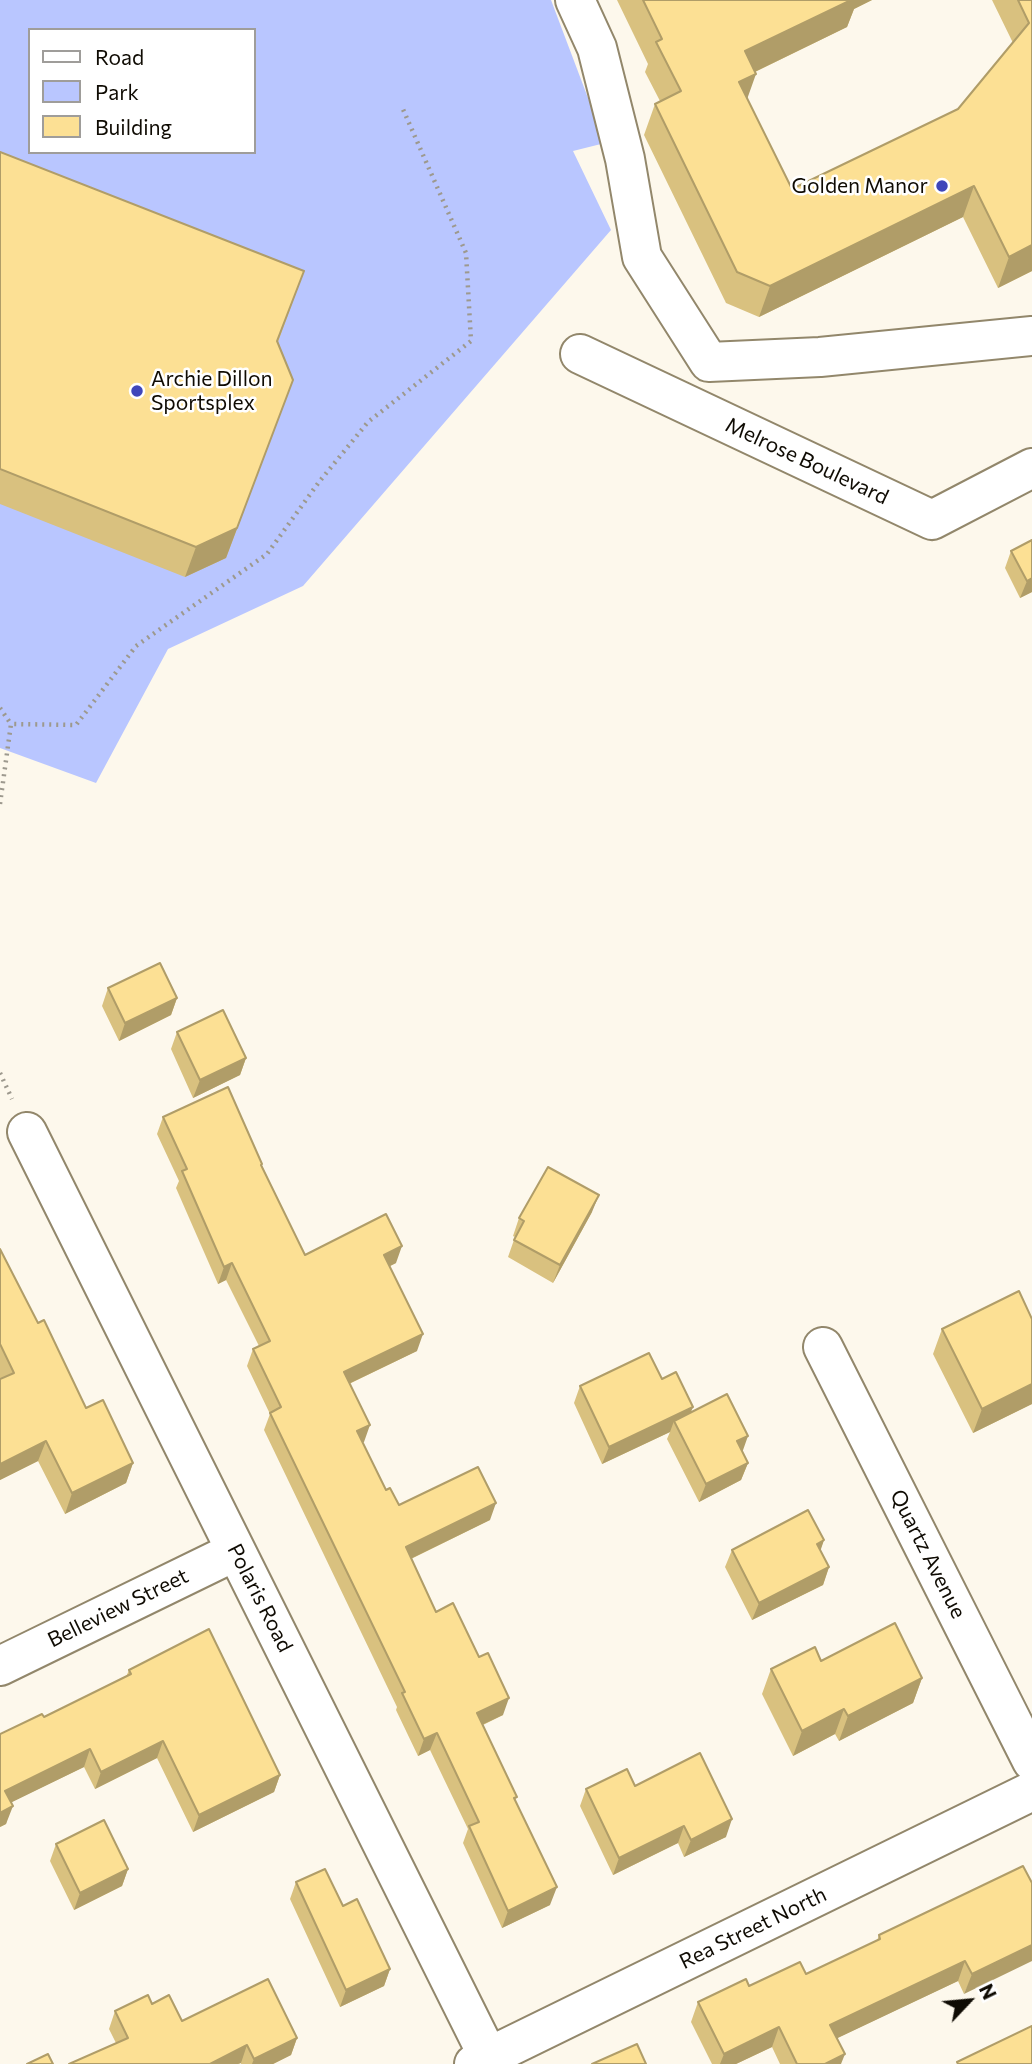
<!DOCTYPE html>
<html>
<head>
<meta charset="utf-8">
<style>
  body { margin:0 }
  #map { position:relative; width:1032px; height:2064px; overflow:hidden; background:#fdf8ec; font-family:Commissioner,sans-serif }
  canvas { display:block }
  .legend { position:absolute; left:28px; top:28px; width:228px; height:126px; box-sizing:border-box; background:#fff; border:2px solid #9f9d9a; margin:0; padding:9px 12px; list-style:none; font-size:21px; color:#0f0b03 }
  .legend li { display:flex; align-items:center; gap:14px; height:35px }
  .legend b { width:35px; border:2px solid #9f9d9a }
  .north { position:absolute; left:934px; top:1966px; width:70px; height:70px; -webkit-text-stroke:5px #fff; paint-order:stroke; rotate:64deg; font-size:19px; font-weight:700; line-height:28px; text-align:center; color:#0f0b03 }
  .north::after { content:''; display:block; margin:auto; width:24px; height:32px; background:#0f0b03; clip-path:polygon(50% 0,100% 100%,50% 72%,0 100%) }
</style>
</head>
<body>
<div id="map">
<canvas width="1032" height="2064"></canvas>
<ul class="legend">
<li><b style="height:9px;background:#fff"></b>Road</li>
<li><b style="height:19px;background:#b9c6ff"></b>Park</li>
<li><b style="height:19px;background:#fce094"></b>Building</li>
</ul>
<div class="north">N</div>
</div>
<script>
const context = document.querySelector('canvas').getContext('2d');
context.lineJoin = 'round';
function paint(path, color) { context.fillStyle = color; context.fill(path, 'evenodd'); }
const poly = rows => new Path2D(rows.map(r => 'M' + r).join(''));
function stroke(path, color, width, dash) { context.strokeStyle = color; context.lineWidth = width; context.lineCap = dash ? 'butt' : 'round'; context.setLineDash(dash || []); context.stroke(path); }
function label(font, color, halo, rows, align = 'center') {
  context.font = font + ' Commissioner,sans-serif'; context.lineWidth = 5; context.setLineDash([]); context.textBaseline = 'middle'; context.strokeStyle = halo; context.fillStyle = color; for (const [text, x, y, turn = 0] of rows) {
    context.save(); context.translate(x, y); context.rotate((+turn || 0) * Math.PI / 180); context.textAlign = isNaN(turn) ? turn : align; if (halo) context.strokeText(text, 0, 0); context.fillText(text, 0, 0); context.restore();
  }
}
const green = poly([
  [0,0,551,0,605,143,573,151,611,230,303,586,168,649,96,783,0,748],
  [30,30,254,30,254,152,30,152]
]);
const path = poly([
  [0,708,11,724],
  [0,804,11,724,76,725,136,646,267,554,319,482,368,422,471,341,466,253,402,107],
  [0,1073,12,1099]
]);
const minor = poly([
  [575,0,597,48,625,159,642,257,709,362,820,357,1032,336],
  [580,354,932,520,1032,468],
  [27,1132,492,2064],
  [823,1347,1032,1761],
  [0,1666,236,1551],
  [474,2064,1032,1791]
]);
const wall = poly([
  [617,0,872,0,854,9,847,27,755,72,747,98,792,189,958,109,1013,43,992,0,1032,0,1032,271,998,288,963,217,759,317,726,303,644,135,655,104,660,101,645,72,648,64],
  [0,152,304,271,278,342,293,380,226,558,185,577,0,504],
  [1032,540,1032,592,1020,598,1005,568,1011,551],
  [108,988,177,998,171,1015,119,1041,102,1006],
  [177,1032,246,1058,240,1075,193,1098,171,1049],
  [163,1117,262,1166,305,1255,396,1263,390,1266,417,1351,349,1384,363,1442,386,1490,399,1505,490,1520,411,1559,436,1612,503,1715,483,1725,517,1797,515,1801,550,1905,502,1928,463,1843,468,1829,430,1750,418,1756,396,1710,397,1707,264,1430,270,1414,247,1366,253,1349,259,1346,226,1280,218,1284,176,1188,179,1181,157,1134],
  [592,1212,553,1283,508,1257,515,1237,513,1236,519,1218],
  [0,1249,38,1323,86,1408,133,1463,126,1483,65,1514,38,1461,0,1480],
  [1032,1319,1032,1404,973,1433,933,1354,942,1329],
  [662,1379,693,1407,690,1413,742,1452,748,1463,741,1480,699,1502,667,1439,670,1432,602,1464,574,1403,580,1386],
  [824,1540,820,1550,829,1567,823,1585,752,1620,725,1567,732,1550],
  [821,1661,922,1678,913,1703,839,1741,835,1734,793,1756,762,1694,771,1669],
  [129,1670,280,1775,274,1792,193,1832,157,1758,95,1789,84,1767,11,1802,6,1824,0,1827,44,1717,126,1677],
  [635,1786,726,1837,684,1857,678,1843,613,1875,580,1806,586,1789],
  [56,1844,128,1869,122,1886,74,1910,50,1861],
  [1023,1866,964,1994,958,1981,837,2038,841,2064,780,2064,772,2047,736,2064,712,2064,691,2022,698,2002,749,1986,806,1974,877,1941,879,1935],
  [296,1882,390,1969,384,1986,340,2007,290,1899],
  [152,2004,182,2021,297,2038,291,2055,273,2064,241,2064,241,2063,238,2064,69,2064,116,2043,109,2029,115,2011]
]);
const shadedWall = poly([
  [847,0,872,0,854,9,847,27,734,82,745,51],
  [756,74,745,105,739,82],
  [974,186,963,217,759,317,770,286],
  [1032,245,1032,271,998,288,1009,257],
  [293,380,226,558,185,577,196,547],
  [1032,578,1032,592,1020,598,1027,581],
  [177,998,171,1015,119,1041,125,1023],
  [246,1058,240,1075,193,1098,200,1080],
  [599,1195,592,1212,553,1283,560,1265],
  [402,1246,396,1263,378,1272,384,1255],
  [232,1263,226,1280,218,1284,224,1267],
  [423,1334,417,1351,338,1389,344,1372],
  [1032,1384,1032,1404,973,1433,982,1409],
  [693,1407,686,1424,674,1421,670,1432,602,1464,609,1447],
  [370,1425,364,1442,351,1448,357,1431],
  [748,1436,742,1453,737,1441],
  [46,1441,38,1461,0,1480,0,1464],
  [133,1463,126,1483,65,1514,72,1493],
  [748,1463,741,1480,699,1502,706,1484],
  [496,1503,490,1520,400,1564,406,1547],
  [824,1540,818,1558,817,1544],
  [829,1567,823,1585,752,1620,759,1603],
  [922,1678,913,1703,839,1741,848,1716],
  [509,1698,503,1715,471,1730,477,1713],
  [844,1709,835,1734,793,1756,802,1731],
  [437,1733,430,1750,418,1756,424,1739],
  [163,1741,157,1758,95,1789,101,1772],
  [90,1749,84,1767,0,1808,5,1791],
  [280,1775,274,1792,193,1832,199,1815],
  [13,1806,6,1824,0,1827,0,1813],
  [732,1819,726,1837,684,1857,691,1840],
  [684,1826,678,1843,613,1875,619,1858],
  [128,1869,122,1886,74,1910,80,1893],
  [557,1887,550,1905,502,1928,508,1911],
  [1032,1945,1032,1961,964,1994,972,1974],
  [965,1961,958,1981,823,2045,830,2025],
  [390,1969,384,1986,340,2007,346,1990],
  [779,2027,772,2047,736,2064,720,2064,724,2054],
  [297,2038,291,2055,273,2064,252,2064,254,2059],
  [247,2045,241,2063,238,2064,210,2064],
  [845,2054,841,2064,825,2064]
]);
const building = poly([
  [643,0,851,0,745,51,756,74,739,82,792,189,958,109,1029,23,1018,0,1032,0,1032,245,1009,257,974,186,770,286,737,272,655,104,681,91,656,42,662,39,643,0],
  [0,152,304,271,277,341,293,380,237,528,196,547,0,469,0,152],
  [1032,540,1032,578,1027,581,1011,551,1032,540],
  [160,963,177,998,125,1023,108,988,160,963],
  [223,1010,246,1058,200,1080,177,1032,223,1010],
  [228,1087,262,1164,261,1165,305,1255,386,1214,402,1246,384,1255,423,1334,344,1372,370,1425,357,1431,386,1490,390,1488,399,1505,478,1467,496,1503,406,1547,436,1612,453,1603,479,1657,488,1653,509,1698,477,1713,517,1797,514,1798,557,1887,508,1911,469,1826,479,1822,437,1733,424,1739,402,1693,405,1692,270,1413,281,1407,253,1349,270,1341,232,1263,224,1267,182,1171,187,1169,163,1117,228,1087],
  [548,1167,599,1195,560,1265,514,1240,524,1221,519,1218,548,1167],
  [0,1249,38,1323,44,1320,86,1408,103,1400,133,1463,72,1493,46,1441,0,1464,0,1379,14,1373,0,1344,0,1249],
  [1019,1291,1032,1319,1032,1384,982,1409,942,1329,1019,1291],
  [649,1353,662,1379,676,1372,693,1407,609,1447,580,1386,649,1353],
  [727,1394,748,1436,737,1441,748,1463,706,1484,674,1421,727,1394],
  [808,1510,824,1540,817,1544,829,1567,759,1603,732,1550,808,1510],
  [895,1623,922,1678,848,1716,844,1709,802,1731,771,1669,815,1647,821,1661,895,1623],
  [209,1629,280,1775,199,1815,163,1741,101,1772,90,1749,5,1791,13,1806,0,1813,0,1734,42,1714,44,1717,131,1674,129,1670,209,1629],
  [700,1753,732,1819,691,1840,684,1826,619,1858,586,1789,627,1769,635,1786,700,1753],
  [104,1820,128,1869,80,1893,56,1844,104,1820],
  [1023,1866,1032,1883,1032,1945,972,1974,965,1961,830,2025,845,2054,825,2064,797,2064,779,2027,724,2054,698,2002,746,1979,749,1986,800,1962,806,1974,880,1939,879,1935,1023,1866],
  [325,1869,343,1906,357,1899,390,1969,346,1990,296,1882,325,1869],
  [268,1979,297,2038,254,2059,247,2045,210,2064,69,2064,128,2038,115,2011,148,1995,152,2004,169,1995,182,2021,268,1979],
  [1032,2026,1032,2064,958,2064,957,2062,1032,2026],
  [637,2044,646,2064,592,2064,637,2044],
  [48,2054,53,2064,27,2064,48,2054]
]);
const markers = [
  [942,186,7,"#3f46ba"],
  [137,391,7,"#3f46ba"]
];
const poiNames = [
  ["Golden Manor",928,186],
  ["Archie Dillon",151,379,"left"],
  ["Sportsplex",151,403,"left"]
];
const streetNames = [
  ["Melrose Boulevard",807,461,25],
  ["Quartz Avenue",928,1554,63],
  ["Polaris Road",260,1598,63],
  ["Belleview Street",118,1608,-26],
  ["Rea Street North",753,1928,-26]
];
paint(green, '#b9c6ff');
stroke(minor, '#92876b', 42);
stroke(path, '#9d998e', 4.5, [2, 5]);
stroke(minor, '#fff', 38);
paint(wall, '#d9c17f');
paint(shadedWall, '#b09d68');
paint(building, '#fce094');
stroke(building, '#b09d68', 2);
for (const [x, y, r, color] of markers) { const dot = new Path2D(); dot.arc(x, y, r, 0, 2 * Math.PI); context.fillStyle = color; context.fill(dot); stroke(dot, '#fff', 2.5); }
label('21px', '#0f0b03', '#fff', poiNames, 'right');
label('21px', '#0f0b03', '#fff', streetNames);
</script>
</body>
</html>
